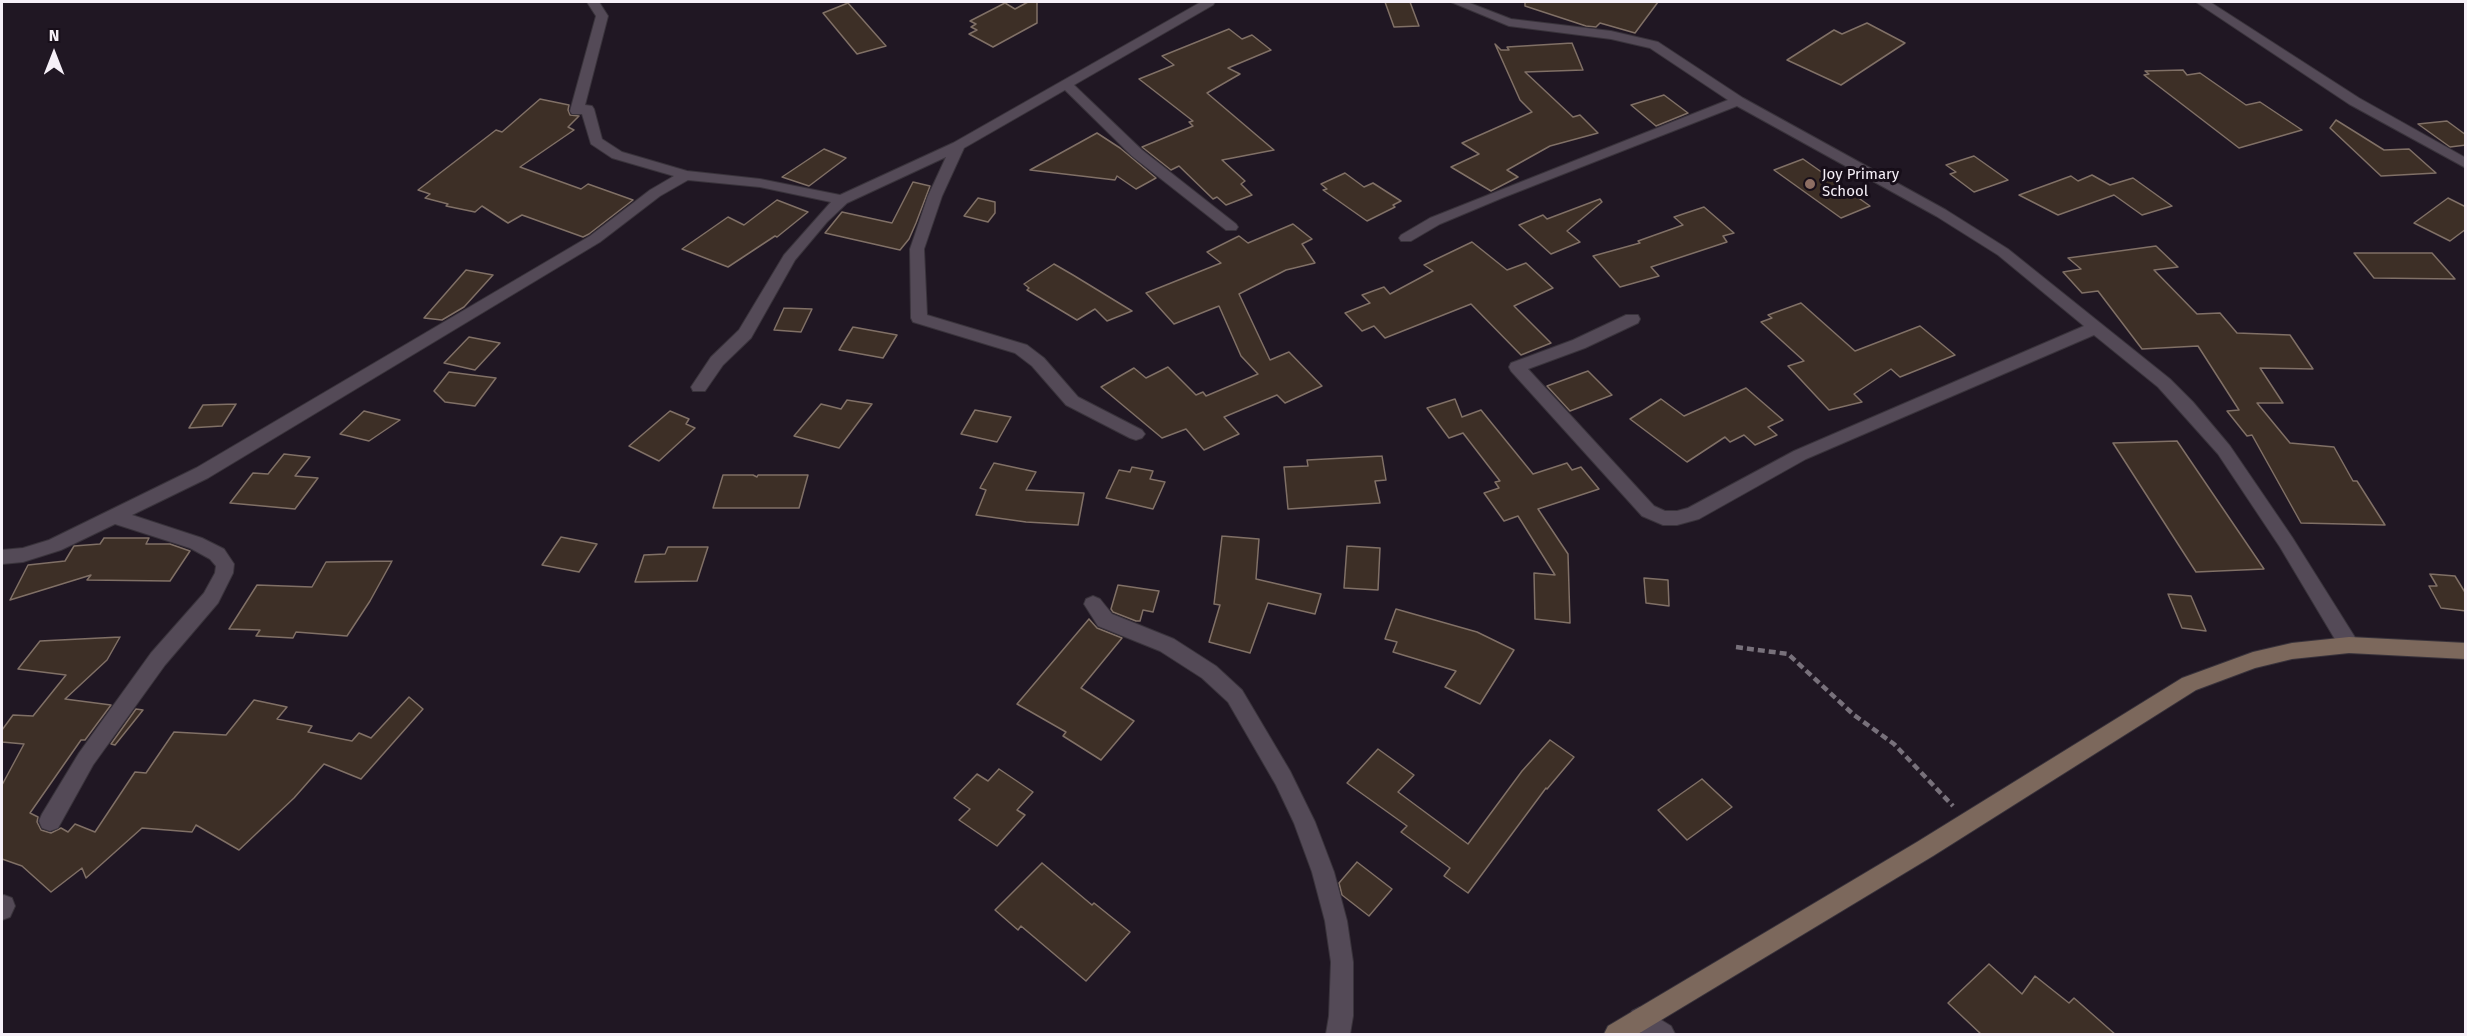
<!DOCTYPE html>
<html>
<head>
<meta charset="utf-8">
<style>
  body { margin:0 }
  #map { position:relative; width:2467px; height:1036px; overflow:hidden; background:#201723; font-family:"Fira Sans",sans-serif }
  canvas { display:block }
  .frame { position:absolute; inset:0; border:3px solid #f6f0f8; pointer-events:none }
  .north { position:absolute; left:24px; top:24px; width:60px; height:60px; -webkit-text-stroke:4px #170e19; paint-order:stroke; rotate:0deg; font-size:16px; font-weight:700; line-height:24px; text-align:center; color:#f6f0f8 }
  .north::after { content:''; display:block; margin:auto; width:21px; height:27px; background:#f6f0f8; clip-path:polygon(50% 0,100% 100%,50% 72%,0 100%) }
</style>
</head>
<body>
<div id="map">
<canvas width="2467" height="1036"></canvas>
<div class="frame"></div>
<div class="north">N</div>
</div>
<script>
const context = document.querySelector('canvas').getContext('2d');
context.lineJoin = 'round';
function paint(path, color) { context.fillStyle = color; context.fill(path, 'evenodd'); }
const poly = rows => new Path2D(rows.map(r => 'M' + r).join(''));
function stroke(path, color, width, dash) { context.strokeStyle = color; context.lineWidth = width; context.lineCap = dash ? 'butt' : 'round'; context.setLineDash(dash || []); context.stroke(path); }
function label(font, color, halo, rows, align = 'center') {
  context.font = font + ' "Fira Sans",sans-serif'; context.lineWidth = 6; context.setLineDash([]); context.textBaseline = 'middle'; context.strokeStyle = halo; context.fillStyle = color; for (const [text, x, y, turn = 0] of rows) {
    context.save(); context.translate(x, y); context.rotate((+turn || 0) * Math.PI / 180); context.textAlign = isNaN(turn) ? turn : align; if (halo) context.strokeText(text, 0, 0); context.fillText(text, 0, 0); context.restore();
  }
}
const building = poly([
  [1028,2,1037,2,1037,23,993,47,969,34,977,30,971,27,976,24,970,21,1005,3,1015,9,1028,2],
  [1385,2,1410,2,1419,26,1394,27,1385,2],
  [1525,2,1658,2,1635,33,1600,23,1596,27,1586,26,1525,6,1525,2],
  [848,3,886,46,857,54,823,13,848,3],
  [1867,23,1905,43,1841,85,1787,60,1834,30,1842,34,1867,23],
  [1229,29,1242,39,1252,35,1271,50,1228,68,1240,74,1207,93,1274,150,1222,160,1245,181,1241,184,1252,195,1226,205,1217,197,1213,199,1179,166,1171,170,1142,147,1193,126,1189,122,1193,121,1139,79,1174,65,1162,56,1229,29],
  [1572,43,1583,70,1525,72,1573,117,1580,115,1598,133,1550,146,1507,170,1518,177,1491,191,1451,167,1479,154,1462,143,1532,112,1520,100,1495,44,1501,50,1509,50,1507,47,1572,43],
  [2183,70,2187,75,2200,73,2246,105,2260,102,2302,130,2239,148,2144,75,2149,74,2145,71,2183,70],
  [1664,95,1688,113,1656,126,1631,105,1664,95],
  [540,99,569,105,568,110,570,115,579,116,568,127,574,130,520,167,581,189,588,184,633,200,589,234,583,237,522,215,508,223,482,206,475,212,446,206,448,204,425,198,430,194,418,190,496,130,502,132,540,99],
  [2336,120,2384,150,2409,149,2436,173,2381,176,2330,128,2336,120],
  [2447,121,2466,135,2466,145,2450,147,2418,124,2447,121],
  [1097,133,1120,148,1156,178,1136,189,1117,176,1115,180,1030,170,1097,133],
  [824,149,846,158,809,186,782,177,824,149],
  [1974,156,2008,180,1974,192,1950,174,1956,172,1946,165,1974,156],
  [1803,159,1870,206,1841,218,1774,170,1803,159],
  [1345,173,1364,187,1373,183,1401,201,1393,205,1395,207,1367,221,1323,190,1327,189,1321,184,1345,173],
  [2092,175,2110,185,2133,178,2172,206,2142,215,2114,195,2058,215,2019,195,2071,176,2078,181,2092,175],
  [913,182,930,186,916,223,909,239,900,250,825,233,842,212,892,223,913,182],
  [978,198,995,202,995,213,988,222,964,216,978,198],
  [2448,198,2466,207,2466,229,2450,241,2414,223,2448,198],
  [1600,199,1602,202,1567,231,1580,242,1551,254,1519,225,1543,215,1547,219,1600,199],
  [777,200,808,212,777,237,775,236,728,267,682,249,728,217,744,225,777,200],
  [1704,207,1734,233,1723,236,1727,242,1651,267,1659,276,1620,287,1593,256,1640,243,1638,241,1683,225,1674,217,1704,207],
  [1293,224,1312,239,1302,244,1315,263,1286,270,1239,294,1270,360,1289,352,1322,386,1285,403,1277,395,1224,417,1239,434,1204,450,1186,429,1162,438,1101,387,1134,368,1146,378,1168,367,1196,395,1203,392,1206,396,1258,374,1241,356,1219,306,1174,324,1146,293,1221,263,1207,252,1239,236,1248,243,1293,224],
  [1472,242,1507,270,1526,263,1553,288,1514,306,1551,343,1521,355,1471,304,1385,338,1374,326,1362,331,1345,313,1370,303,1362,295,1384,287,1390,294,1433,271,1424,265,1472,242],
  [2156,246,2178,267,2154,270,2197,314,2220,313,2237,333,2290,335,2313,369,2260,368,2283,403,2257,403,2290,443,2334,447,2353,481,2357,481,2385,525,2301,523,2252,435,2247,436,2227,411,2239,410,2198,346,2142,349,2098,291,2082,293,2063,272,2081,269,2068,258,2156,246],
  [2354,253,2432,253,2455,279,2374,278,2354,253],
  [1054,264,1073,275,1132,311,1107,321,1095,309,1077,320,1027,290,1029,288,1024,284,1054,264],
  [466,270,493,275,464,307,442,320,424,318,466,270],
  [1801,303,1855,351,1920,326,1955,355,1900,377,1891,369,1854,394,1862,402,1829,410,1788,366,1804,361,1761,322,1772,318,1768,315,1801,303],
  [784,308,812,309,801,332,774,330,784,308],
  [853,327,897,335,883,358,839,350,853,327],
  [469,337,500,343,475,370,444,363,469,337],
  [1588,371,1612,395,1570,411,1547,386,1588,371],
  [449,372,496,378,475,406,445,402,434,391,449,372],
  [1746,388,1783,420,1768,427,1777,435,1755,445,1744,435,1730,442,1725,437,1687,462,1630,419,1661,399,1684,416,1746,388],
  [1455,399,1462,417,1481,410,1533,474,1567,463,1572,470,1581,467,1599,489,1538,509,1568,554,1570,623,1535,619,1534,573,1555,575,1518,516,1504,521,1484,493,1499,488,1495,482,1500,481,1463,433,1449,438,1427,408,1455,399],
  [847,400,872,404,839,448,794,436,821,404,841,409,847,400],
  [236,404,222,426,189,428,203,405,236,404],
  [975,410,1011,417,997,442,961,434,975,410],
  [364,411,400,420,369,441,340,434,364,411],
  [670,411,689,419,686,424,695,428,659,461,629,446,670,411],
  [2177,441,2264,569,2196,572,2113,443,2177,441],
  [284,454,310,457,295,476,318,478,295,509,230,503,253,473,268,474,284,454],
  [1382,456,1386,480,1375,481,1380,503,1288,509,1284,467,1308,466,1307,460,1382,456],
  [994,463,1036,472,1026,490,1084,493,1078,525,1026,522,976,515,986,490,980,488,994,463],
  [1132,467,1153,471,1150,479,1165,482,1153,509,1106,498,1119,470,1130,472,1132,467],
  [723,475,753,475,757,477,758,475,808,475,799,508,713,508,723,475],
  [1222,536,1259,539,1256,579,1321,594,1315,614,1268,603,1250,653,1209,642,1220,605,1214,604,1222,536],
  [561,537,597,544,579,572,542,565,561,537],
  [104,538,149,538,146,544,170,544,190,551,170,581,87,580,91,575,10,600,28,565,65,561,74,546,100,544,104,538],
  [1347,546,1380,548,1378,590,1344,588,1347,546],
  [668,547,708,547,697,581,635,582,644,555,665,554,668,547],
  [392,561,370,601,347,636,296,632,293,638,256,636,260,630,229,629,257,585,312,587,326,562,392,561],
  [2430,574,2455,576,2466,594,2466,611,2441,608,2429,586,2437,586,2430,574],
  [1644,578,1668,580,1669,606,1646,603,1644,578],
  [1118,585,1159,591,1153,612,1143,610,1140,621,1136,621,1113,612,1111,609,1118,585],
  [2168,594,2191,596,2206,631,2182,628,2168,594],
  [1396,609,1477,632,1514,650,1480,704,1445,687,1456,671,1393,652,1397,642,1385,639,1396,609],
  [1089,619,1097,628,1122,638,1081,688,1134,721,1101,760,1063,736,1066,732,1017,704,1089,619],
  [120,637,107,660,65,699,111,705,85,740,81,740,30,813,38,817,37,822,41,830,51,833,61,828,68,832,75,824,95,832,135,772,146,773,174,732,226,735,254,700,287,707,277,719,312,726,308,732,352,741,359,733,371,738,409,697,423,709,361,779,324,764,294,798,239,850,196,825,192,832,142,828,86,878,82,868,51,892,22,866,2,859,2,785,24,744,2,742,2,730,13,715,33,716,66,675,18,669,40,641,120,637],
  [136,709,143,710,115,745,111,744,136,709],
  [1550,740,1574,757,1547,789,1546,788,1468,893,1444,876,1450,868,1401,832,1407,826,1347,783,1378,749,1414,775,1398,792,1468,844,1522,771,1550,740],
  [999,769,1033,792,1017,810,1025,815,997,846,959,820,970,809,954,798,977,774,988,781,999,769],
  [1702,779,1732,807,1687,840,1658,810,1702,779],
  [1357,862,1392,889,1369,916,1342,895,1339,883,1357,862],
  [1042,863,1092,905,1094,903,1130,932,1086,981,1021,926,1018,930,995,910,1042,863],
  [1989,964,2022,994,2035,976,2069,1003,2074,998,2116,1035,1982,1035,1948,1003,1989,964]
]);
const path = poly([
  [1736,647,1788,654,1854,715,1894,744,1953,806]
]);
const street = poly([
  [587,2,599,2,608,16,585,105,592,106,594,109,602,139,622,152,687,171,760,179,840,195,953,143,1201,2,1215,2,1213,5,1074,85,1142,150,1236,224,1238,227,1236,230,1226,230,1132,156,1065,90,964,148,942,196,924,249,927,315,1027,345,1044,358,1078,397,1142,430,1145,434,1142,438,1136,440,1130,438,1066,405,1032,366,1015,353,913,322,911,318,910,249,928,196,946,157,847,203,827,222,795,260,751,338,723,365,705,391,693,391,691,387,711,357,739,330,784,255,831,202,760,187,688,180,660,196,600,242,208,478,132,515,202,538,224,549,234,564,233,573,218,603,165,665,93,765,58,828,50,831,42,828,39,821,42,814,79,753,151,653,204,593,215,573,216,566,210,559,190,548,115,524,61,550,23,562,2,564,2,550,23,548,49,540,196,468,590,236,650,190,674,176,612,158,591,144,582,114,572,114,570,111,596,16,587,2],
  [1451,2,1467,2,1511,19,1611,31,1658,42,1743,98,1946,210,2008,249,2170,379,2193,402,2230,446,2292,537,2356,639,2359,645,2356,651,2349,653,2342,651,2280,547,2218,454,2158,387,2094,335,1806,459,1699,519,1677,525,1663,525,1642,516,1511,371,1509,367,1511,363,1573,340,1626,315,1638,315,1640,319,1638,323,1585,348,1528,369,1654,506,1665,511,1677,511,1688,508,1794,451,2084,326,1998,255,1936,216,1737,106,1502,198,1440,224,1411,241,1401,241,1399,238,1401,235,1430,218,1728,100,1650,48,1611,39,1509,26,1451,2],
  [2196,2,2210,2,2359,98,2466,158,2466,168,2349,104,2196,2],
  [1093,596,1100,599,1112,614,1174,639,1216,666,1242,690,1290,771,1315,822,1334,872,1347,921,1353,962,1353,1016,1350,1034,1326,1034,1329,1016,1331,962,1325,921,1312,872,1294,823,1276,785,1228,702,1202,678,1160,651,1098,626,1084,604,1086,599,1093,596],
  [4,895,12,898,15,906,10,917,2,920,2,896,4,895],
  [1640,1007,1671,1026,1675,1034,1643,1034,1632,1027,1628,1019,1632,1011,1640,1007]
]);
const secondary = poly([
  [2349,637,2466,643,2466,659,2349,653,2292,659,2255,668,2196,690,1933,856,1638,1034,1604,1034,1608,1026,1917,842,2182,678,2253,652,2292,643,2349,637]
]);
const markers = [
  [1810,184,6,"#8d6e63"]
];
const farPoinames = [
  ["Joy Primary",1822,175],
  ["School",1822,192]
];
paint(building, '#3d2f26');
stroke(building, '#807066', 1.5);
stroke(street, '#39333b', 2);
stroke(secondary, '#39333b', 2);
stroke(path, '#78717b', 4.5, [7, 4]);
paint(street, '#544a57');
paint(secondary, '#7c685c');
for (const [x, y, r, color] of markers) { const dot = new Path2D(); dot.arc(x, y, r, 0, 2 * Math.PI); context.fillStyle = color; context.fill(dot); stroke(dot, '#170e19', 2); }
label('15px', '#f6f0f8', '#170e19', farPoinames, 'left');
</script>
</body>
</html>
